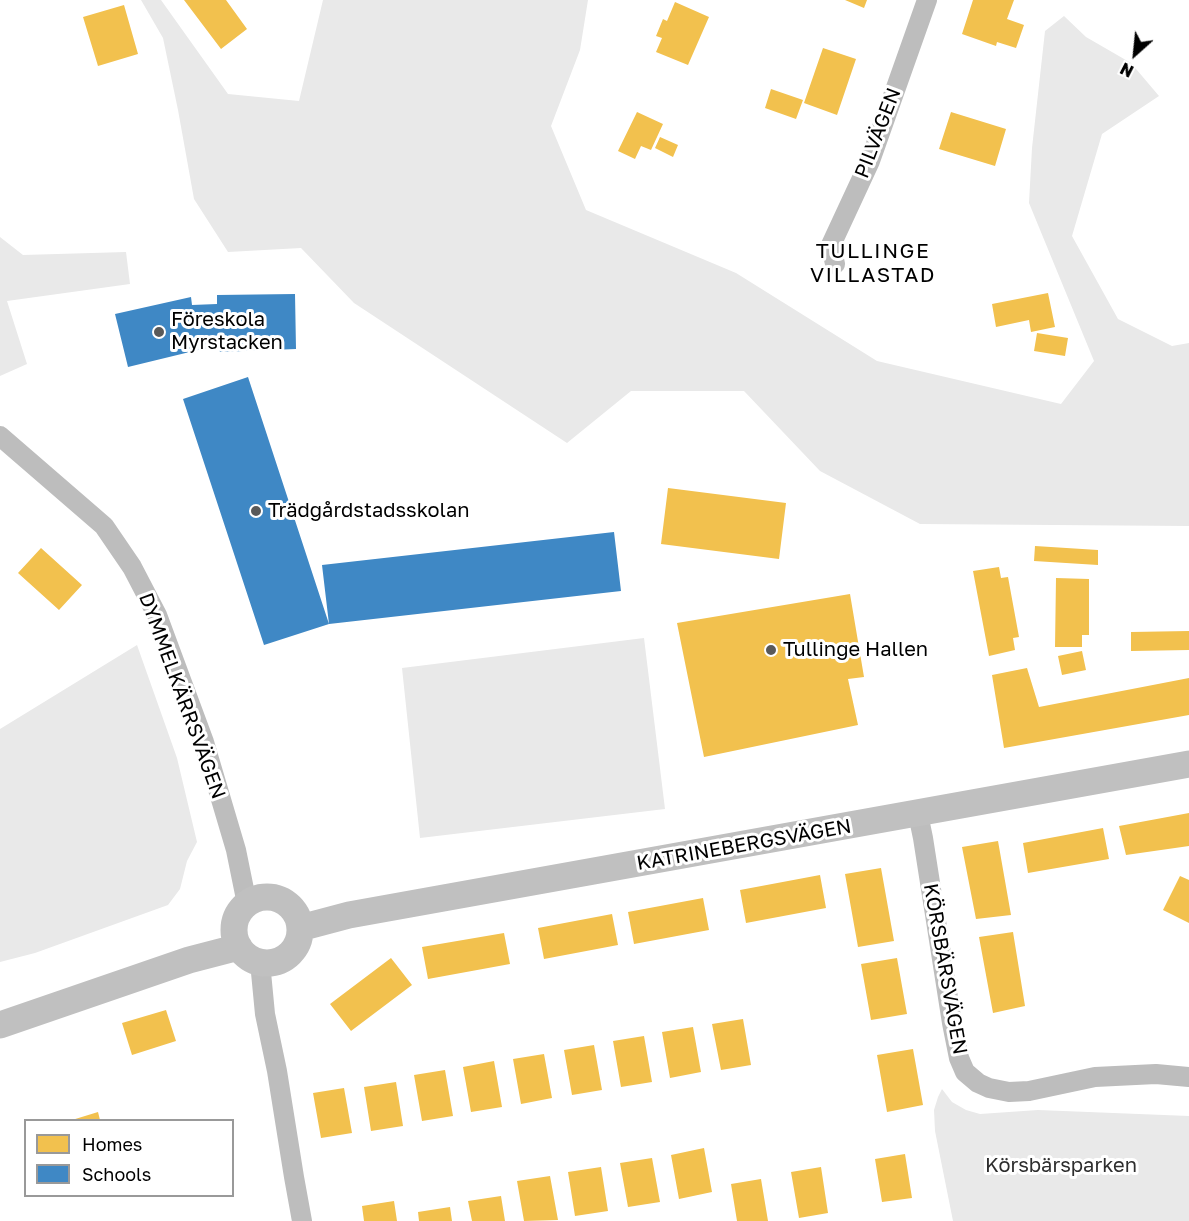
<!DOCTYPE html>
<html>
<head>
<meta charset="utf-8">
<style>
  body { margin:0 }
  #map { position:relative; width:1189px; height:1221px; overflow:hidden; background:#fff; font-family:"Golos Text",sans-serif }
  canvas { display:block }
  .legend { position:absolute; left:24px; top:1119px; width:210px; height:78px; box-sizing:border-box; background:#fff; border:2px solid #999; margin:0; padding:8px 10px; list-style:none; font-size:18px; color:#000 }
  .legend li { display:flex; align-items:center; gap:12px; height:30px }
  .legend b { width:30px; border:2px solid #999 }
  .north { position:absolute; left:1105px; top:24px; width:60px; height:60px; -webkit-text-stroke:4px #fff; paint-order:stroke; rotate:207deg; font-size:16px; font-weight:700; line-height:24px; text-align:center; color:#000 }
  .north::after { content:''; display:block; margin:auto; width:21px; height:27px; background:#000; clip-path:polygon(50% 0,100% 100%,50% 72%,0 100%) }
</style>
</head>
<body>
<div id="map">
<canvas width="1189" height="1221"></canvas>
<ul class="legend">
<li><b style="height:16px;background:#f2c14e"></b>Homes</li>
<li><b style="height:16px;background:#3f88c5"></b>Schools</li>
</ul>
<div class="north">N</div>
</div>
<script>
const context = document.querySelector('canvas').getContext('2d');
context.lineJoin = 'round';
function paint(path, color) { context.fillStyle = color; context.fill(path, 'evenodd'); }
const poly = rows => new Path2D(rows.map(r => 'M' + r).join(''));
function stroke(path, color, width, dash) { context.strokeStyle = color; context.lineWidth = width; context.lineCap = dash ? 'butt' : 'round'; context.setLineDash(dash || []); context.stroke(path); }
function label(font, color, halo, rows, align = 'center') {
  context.font = font + ' "Golos Text",sans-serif'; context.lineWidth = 6; context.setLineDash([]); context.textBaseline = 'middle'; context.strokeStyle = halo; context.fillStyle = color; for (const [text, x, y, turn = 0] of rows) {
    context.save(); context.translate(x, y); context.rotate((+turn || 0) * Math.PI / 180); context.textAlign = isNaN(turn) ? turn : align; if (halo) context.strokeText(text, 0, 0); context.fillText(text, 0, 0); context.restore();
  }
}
const green = poly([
  [141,0,161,0,228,94,299,101,323,0,588,0,580,50,551,126,586,210,736,273,877,361,1061,404,1094,361,1029,203,1032,148,1045,31,1064,16,1086,37,1131,63,1159,96,1102,134,1072,236,1118,319,1172,346,1189,343,1189,526,920,524,820,471,744,391,631,391,567,443,354,303,301,248,228,252,194,199,178,110,163,38],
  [0,237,23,255,126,252,130,284,7,301,27,364,0,376],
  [644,638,665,809,420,838,402,668],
  [137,645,177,758,197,842,187,861,180,889,168,905,35,953,0,962,0,729],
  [942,1089,952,1102,966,1110,980,1114,1038,1110,1189,1116,1189,1221,953,1221,935,1131,934,1110,938,1097]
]);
const homes = poly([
  [184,0,226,0,247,29,221,49],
  [845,0,867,0,864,8],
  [973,0,1014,0,1007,19,1024,25,1016,48,997,42,996,46,962,34],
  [675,2,709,17,688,65,656,52,662,38,656,36,663,19,667,21],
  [124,5,138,54,98,66,83,17],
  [823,48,856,59,837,115,804,103],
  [771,89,803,100,796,119,765,108],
  [637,112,663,124,651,150,641,146,635,159,618,151],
  [951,112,1006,129,995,166,939,149],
  [660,137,678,145,673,157,655,148],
  [1048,293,1055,327,1031,332,1029,320,996,327,992,304],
  [1037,333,1068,338,1065,356,1034,351],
  [668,488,786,503,779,559,661,544],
  [1035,546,1098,550,1098,565,1034,561],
  [41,548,82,585,59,610,18,573],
  [999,567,1001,578,1008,577,1019,637,1013,638,1015,650,989,656,973,571],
  [1056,578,1089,579,1089,635,1082,635,1082,647,1055,647],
  [850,594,864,677,848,679,858,725,704,757,677,623],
  [1189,631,1189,650,1131,651,1131,632],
  [1082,651,1086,670,1062,675,1058,656],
  [1027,668,1039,707,1189,678,1189,715,1004,748,992,675],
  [1189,813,1189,846,1126,855,1119,826],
  [1103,828,1109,859,1028,873,1023,843],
  [998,841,1011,915,976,919,962,847],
  [881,868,894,941,858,947,845,874],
  [820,875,826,908,746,923,740,890],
  [1180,876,1189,880,1189,923,1163,910],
  [703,898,709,930,634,944,628,912],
  [612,914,618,945,544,959,538,928],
  [1013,932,1025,1006,993,1013,979,937],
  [504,933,510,964,428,979,422,947],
  [391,958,412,985,351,1031,330,1004],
  [897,958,907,1014,871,1020,861,964],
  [166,1010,176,1041,132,1055,122,1023],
  [743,1019,751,1065,721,1070,712,1024],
  [693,1027,701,1072,670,1078,662,1032],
  [644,1036,652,1082,621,1087,613,1041],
  [594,1045,602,1090,572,1095,564,1050],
  [913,1049,923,1105,887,1112,877,1055],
  [544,1054,552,1098,521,1104,513,1059],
  [494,1061,502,1107,471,1112,463,1067],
  [445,1070,453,1116,422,1121,414,1075],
  [396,1082,403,1126,371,1131,364,1087],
  [344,1088,352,1133,321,1138,313,1093],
  [98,1112,100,1120,72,1120],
  [704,1148,712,1192,679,1199,671,1155],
  [905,1154,912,1198,882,1202,875,1159],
  [652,1158,660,1202,628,1207,620,1163],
  [601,1167,608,1211,575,1216,568,1172],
  [821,1167,828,1213,799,1218,791,1172],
  [550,1176,558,1220,524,1221,517,1181],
  [761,1179,768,1221,737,1221,731,1184],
  [501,1196,505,1221,472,1221,468,1201],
  [394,1201,397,1221,364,1221,362,1206],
  [450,1207,452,1221,419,1221,418,1212]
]);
const schools = poly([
  [295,294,296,349,220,352,219,348,202,349,128,367,115,314,191,297,192,305,217,304,217,295],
  [248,377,329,624,264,645,183,399],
  [614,532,621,591,329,624,322,565]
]);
const street = poly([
  [835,264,831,245,870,161,927,0],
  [0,436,104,526,132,567,157,615,204,742,236,850,247,904],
  [918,814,923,838,952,1023,959,1058,965,1072,978,1083,989,1088,1009,1092,1029,1091,1095,1077,1156,1074,1189,1077],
  [260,962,265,1014,277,1071,294,1177,302,1221]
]);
const secondary = poly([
  '234 930a33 33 0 1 1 66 0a33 33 0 1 1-66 0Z',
  [300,928,349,915,1189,764],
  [0,1025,189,960,239,947]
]);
const markers = [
  [159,332,6,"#595959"],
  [256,511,6,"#595959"],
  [771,650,6,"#595959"]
];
const streetNames = [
  ["PILVÄGEN",878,133,-69],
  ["DYMMELKÄRRSVÄGEN",182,696,70],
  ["KATRINEBERGSVÄGEN",744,845,-10],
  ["KÖRSBÄRSVÄGEN",945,969,80]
];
const poiNames = [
  ["Föreskola",171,320],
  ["Myrstacken",171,343],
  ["Trädgårdstadsskolan",268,511],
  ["Tullinge Hallen",783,650]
];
const parkNames = [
  ["Körsbärsparken",1061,1166]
];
const neighbourhoodNames = [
  ["TULLINGE",873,251],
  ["VILLASTAD",873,275]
];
paint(green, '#e9e9e9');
paint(homes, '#f2c14e');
paint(schools, '#3f88c5');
stroke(street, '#bdbdbd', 20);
stroke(secondary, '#c0c0c0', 27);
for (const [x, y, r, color] of markers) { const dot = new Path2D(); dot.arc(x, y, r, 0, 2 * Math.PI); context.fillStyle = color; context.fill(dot); stroke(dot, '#fff', 2); }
label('20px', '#000', '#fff', streetNames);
label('20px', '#000', '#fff', poiNames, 'left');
label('20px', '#2e2e2e', '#fff', parkNames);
context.letterSpacing = '1.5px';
label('21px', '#000', '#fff', neighbourhoodNames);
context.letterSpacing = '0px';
</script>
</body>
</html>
